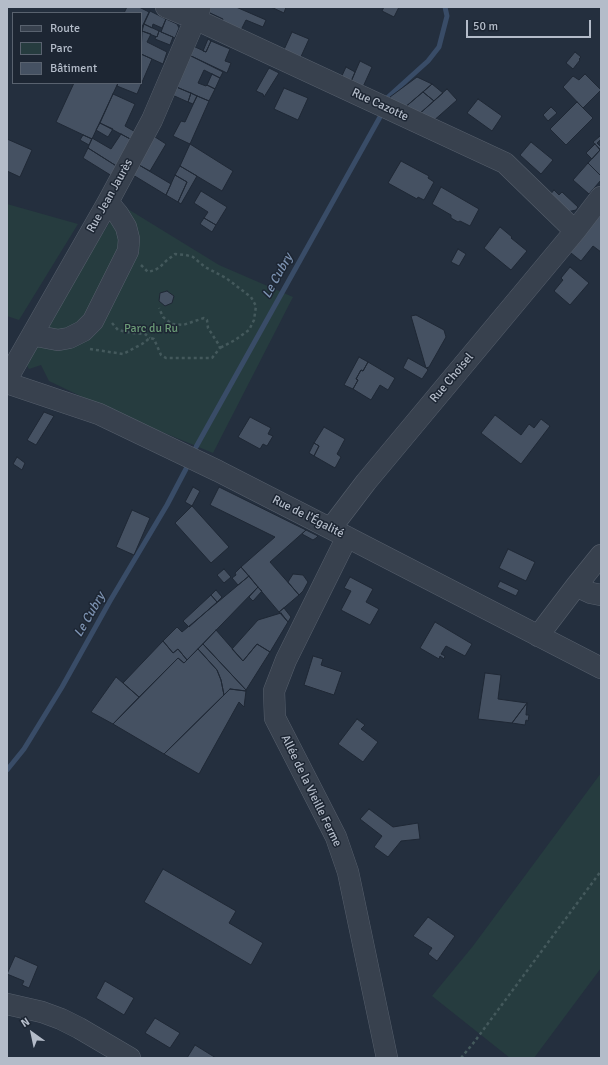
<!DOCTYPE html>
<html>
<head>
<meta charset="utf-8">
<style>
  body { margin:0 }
  #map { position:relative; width:608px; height:1065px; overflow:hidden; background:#242f3e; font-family:Signika,sans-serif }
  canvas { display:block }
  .frame { position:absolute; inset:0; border:8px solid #b4bcc9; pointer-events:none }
  .legend { position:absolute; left:12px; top:12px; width:130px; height:72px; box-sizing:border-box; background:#1d2633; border:1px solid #59626f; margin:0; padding:5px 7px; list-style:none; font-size:12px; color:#b4bcc9 }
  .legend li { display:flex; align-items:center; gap:8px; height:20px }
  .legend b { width:20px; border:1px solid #59626f }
  .north { position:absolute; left:12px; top:1013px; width:40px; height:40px; -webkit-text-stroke:3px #1d2633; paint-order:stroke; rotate:327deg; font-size:11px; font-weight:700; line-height:16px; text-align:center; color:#b4bcc9 }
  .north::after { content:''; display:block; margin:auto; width:14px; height:18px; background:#b4bcc9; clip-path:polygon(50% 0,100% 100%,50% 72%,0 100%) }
  .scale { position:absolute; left:466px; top:20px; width:125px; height:18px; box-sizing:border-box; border:2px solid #b4bcc9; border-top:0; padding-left:5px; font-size:12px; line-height:14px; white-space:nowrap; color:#b4bcc9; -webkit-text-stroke:3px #1d2633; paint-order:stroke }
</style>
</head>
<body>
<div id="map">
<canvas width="608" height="1065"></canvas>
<div class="frame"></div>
<ul class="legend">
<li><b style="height:5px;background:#38414e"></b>Route</li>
<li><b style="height:11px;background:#263c3f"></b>Parc</li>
<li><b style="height:11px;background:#455162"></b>Bâtiment</li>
</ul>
<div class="north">N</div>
<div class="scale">50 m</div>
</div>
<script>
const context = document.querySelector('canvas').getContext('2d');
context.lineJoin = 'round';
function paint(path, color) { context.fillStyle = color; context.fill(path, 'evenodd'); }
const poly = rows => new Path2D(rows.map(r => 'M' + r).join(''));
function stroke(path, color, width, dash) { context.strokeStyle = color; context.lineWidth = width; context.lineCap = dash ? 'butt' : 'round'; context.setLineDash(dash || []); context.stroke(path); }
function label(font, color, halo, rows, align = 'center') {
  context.font = font + ' Signika,sans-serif'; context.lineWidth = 3; context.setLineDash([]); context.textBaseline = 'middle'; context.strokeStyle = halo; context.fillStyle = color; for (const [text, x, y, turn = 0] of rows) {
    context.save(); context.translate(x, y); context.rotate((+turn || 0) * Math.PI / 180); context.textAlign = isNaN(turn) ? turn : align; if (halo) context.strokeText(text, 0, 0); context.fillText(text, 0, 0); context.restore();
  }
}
const green = poly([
  [7,204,78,224,19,320,7,316],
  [123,206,219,265,293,297,213,453,116,413,49,381,41,365,29,369,26,364,37,336,110,222],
  [601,773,601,968,534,1058,510,1058,432,996,473,946]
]);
const stream = poly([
  [387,98,428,61,439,47,447,16,445,7],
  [196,447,380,117],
  [7,770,24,749,62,687,110,601,167,505,187,467]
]);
const building = poly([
  [127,7,139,7,149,12,141,29,141,13,124,13,127,7],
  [207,7,236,7,266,20,263,27,246,20,239,34,220,26,223,19,206,11,207,7],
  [271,7,286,7,284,13,271,7],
  [384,7,399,7,394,17,382,11,384,7],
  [150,11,166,19,162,28,153,24,152,28,144,24,150,11],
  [166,19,177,24,179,28,175,38,161,32,166,19],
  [144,24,159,31,157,37,142,31,144,24],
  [142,31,151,34,147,42,167,52,163,64,141,54,142,31],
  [159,31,173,37,170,45,155,39,156,36,157,37,159,31],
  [292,32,309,39,299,61,282,54,292,32],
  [208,39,211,41,206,52,203,51,208,39],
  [211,41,230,49,225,61,231,63,227,73,187,54,191,45,206,52,211,41],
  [575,52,581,57,579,59,580,60,573,69,566,63,575,52],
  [141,54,152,59,137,94,117,86,118,83,141,83,141,54],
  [187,54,223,72,220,78,204,70,198,83,206,86,207,85,215,89,209,101,174,86,187,54],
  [360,61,372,67,362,89,350,84,360,61],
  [346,67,355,72,350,84,340,80,346,67],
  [269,68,279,73,264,97,263,94,256,91,269,68],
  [212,74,220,78,215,89,207,85,212,74],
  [585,74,601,90,583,108,563,87,573,76,579,80,585,74],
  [417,77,432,84,403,109,388,103,390,97,417,77],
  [74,83,118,83,92,139,56,122,74,83],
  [432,84,443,93,434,101,423,92,432,84],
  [174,86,191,93,188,102,170,94,174,86],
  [284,88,308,98,298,120,274,109,284,88],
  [447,89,457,100,431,123,417,116,447,89],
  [423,92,434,101,417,116,403,109,423,92],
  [191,93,197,96,193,104,188,102,191,93],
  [113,94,135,104,125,126,139,134,134,141,100,123,113,94],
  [197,96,209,101,190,144,173,136,181,121,185,122,197,96],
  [478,99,502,116,492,131,467,113,478,99],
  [577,102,593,118,566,145,550,129,577,102],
  [551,107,557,113,548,121,543,115,551,107],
  [100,123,113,129,108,137,96,130,100,123],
  [121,134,134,141,118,167,88,148,92,138,111,149,121,134],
  [83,135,92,139,89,145,80,140,83,135],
  [152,135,166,144,150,171,139,165,152,135],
  [600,136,601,139,597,143,601,147,601,150,593,142,600,136],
  [7,139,32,150,20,177,7,171,7,139],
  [531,142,553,160,541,174,520,155,531,142],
  [190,144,233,171,222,191,180,166,190,144],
  [595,144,600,150,592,159,586,153,595,144],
  [88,148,118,167,112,176,83,158,88,148],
  [600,150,601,150,601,176,588,163,600,150],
  [401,161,429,176,428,178,434,182,424,200,418,197,417,199,388,183,401,161],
  [588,163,601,176,601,180,589,194,573,180,588,163],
  [139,165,171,184,166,195,133,175,139,165],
  [180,166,197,176,181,204,178,202,187,182,175,175,180,166],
  [175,175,187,182,178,202,166,195,175,175],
  [441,187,479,209,470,226,460,221,458,222,451,218,451,215,432,204,441,187],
  [554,190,559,195,562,192,578,207,576,210,567,212,549,196,554,190],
  [201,191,227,207,216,225,204,218,208,212,194,203,201,191],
  [601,212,601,252,593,246,581,261,566,249,601,212],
  [204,218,216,225,212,232,200,224,204,218],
  [500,227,512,237,511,238,527,251,511,270,484,248,500,227],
  [458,249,466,254,459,266,451,262,458,249],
  [570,267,589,283,570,305,554,291,563,280,561,278,570,267],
  [167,291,174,296,172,303,165,306,159,301,160,293,167,291],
  [416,315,444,330,446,337,429,367,426,368,411,316,416,315],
  [359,357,368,362,363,371,361,370,356,379,358,380,353,389,344,385,359,357],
  [408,358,426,368,428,370,422,379,403,368,408,358],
  [368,362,395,378,388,390,380,385,371,400,353,389,358,380,356,379,361,370,363,371,368,362],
  [44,412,54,416,36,445,27,440,44,412],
  [495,415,521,435,529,424,534,428,541,419,550,426,521,464,481,433,495,415],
  [250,417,271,428,268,434,273,436,267,446,263,444,260,449,238,437,250,417],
  [324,427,345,439,337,454,341,457,335,468,314,456,319,446,314,443,324,427],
  [314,443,319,446,314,456,309,453,314,443],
  [17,457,25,463,22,470,13,464,17,457],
  [193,487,200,491,192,506,185,502,193,487],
  [219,487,306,530,270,562,299,595,279,612,241,567,275,537,210,505,219,487],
  [192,506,229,547,211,563,175,523,192,506],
  [132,510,150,518,134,555,116,547,132,510],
  [306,530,318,536,316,538,313,540,302,534,306,530],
  [508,549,535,562,526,581,499,568,508,549],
  [241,567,249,576,238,585,232,578,236,575,235,573,241,567],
  [224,569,231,577,224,583,217,575,224,569],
  [293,574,303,575,308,582,303,591,299,595,288,582,293,574],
  [249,576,258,587,187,660,178,649,173,653,163,641,177,627,182,632,249,576],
  [350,577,373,589,366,602,379,609,370,625,341,610,351,591,344,588,350,577],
  [500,581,519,590,516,596,497,587,500,581],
  [258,587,262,591,253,601,249,597,258,587],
  [216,590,222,597,217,602,211,595,216,590],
  [211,595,217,602,189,627,183,621,211,595],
  [284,608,291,617,288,622,279,612,284,608],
  [281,613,288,622,270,652,257,644,243,661,232,649,258,620,281,613],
  [435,622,472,644,465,656,446,646,441,654,445,656,444,659,440,656,439,659,420,648,435,622],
  [216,630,243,661,257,644,270,652,246,690,203,644,216,630],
  [163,641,173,653,178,649,187,660,184,663,178,658,139,697,123,683,163,641],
  [203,644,246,690,246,691,230,689,224,695,221,680,217,670,198,649,203,644],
  [198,649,217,670,221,680,224,695,164,754,113,724,178,658,184,663,198,649],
  [313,656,323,659,321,665,342,672,334,695,304,685,313,656],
  [485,673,501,675,498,699,527,703,512,723,478,719,485,673],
  [116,677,139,697,113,724,91,712,116,677],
  [230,689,246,691,244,707,239,702,199,774,164,754,230,689],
  [527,703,526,715,529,715,528,721,526,720,525,725,512,723,527,703],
  [357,719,365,725,361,729,378,742,363,762,338,744,357,719],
  [369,809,393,827,418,823,420,839,401,841,388,857,374,847,382,836,360,819,369,809],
  [163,869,236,911,229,923,263,943,251,965,144,902,163,869],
  [428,917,455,936,437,961,428,954,432,948,413,936,428,917],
  [15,956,38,966,29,988,22,985,24,981,7,974,15,956],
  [105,981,134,998,124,1015,96,998,105,981],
  [155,1018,180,1033,170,1048,145,1033,155,1018],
  [195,1045,216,1058,187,1058,195,1045]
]);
const path = poly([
  [141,265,148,272,155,270,160,267,166,261,175,254,186,255,193,257,205,267,226,278,251,297,256,306,254,320,249,330,235,340,220,348],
  [112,323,118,330,132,333,145,334,150,338],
  [90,349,123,354,142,344,150,338,154,339,161,355,166,358,212,358,220,348,219,345,208,328,207,320,204,318,183,325,172,324,163,317,159,308],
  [461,1058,475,1041,601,871]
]);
const minor = poly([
  [166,7,195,19,505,163,575,231],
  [33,334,37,336,58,340,69,338,83,331,93,321,128,251,129,239,126,227,118,214,108,202],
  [7,379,108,202,152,120,200,8],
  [7,383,99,414,218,471,347,537,601,668],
  [331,528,366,482,575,231,601,197],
  [347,537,286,660,274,691,275,718,336,837,348,872,387,1058],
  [576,586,591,593,601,595],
  [538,636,576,586,601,555],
  [7,1004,42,1012,61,1019,79,1028,130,1058]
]);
const streetNames = [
  ["Rue Cazotte",380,105,25],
  ["Rue Jean Jaurès",110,196,-61],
  ["Rue Choisel",452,378,-50],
  ["Rue de l'Égalité",308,517,27],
  ["Allée de la Vieille Ferme",311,791,64]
];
const parkNames = [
  ["Parc du Ru",151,329]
];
const waterNames = [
  ["Le Cubry",278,276,-61],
  ["Le Cubry",90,615,-60]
];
paint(green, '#263c3f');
stroke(stream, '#394c67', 5);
paint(building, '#455162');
stroke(building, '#1f2835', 1);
stroke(minor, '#565f6c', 22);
stroke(path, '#44595c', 2.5, [3, 3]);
stroke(minor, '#38414e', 21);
label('12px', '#b4bcc9', '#1d2633', streetNames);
label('12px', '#6b9a76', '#1d2633', parkNames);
label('italic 13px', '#7c92b1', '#1d2633', waterNames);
</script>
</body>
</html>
